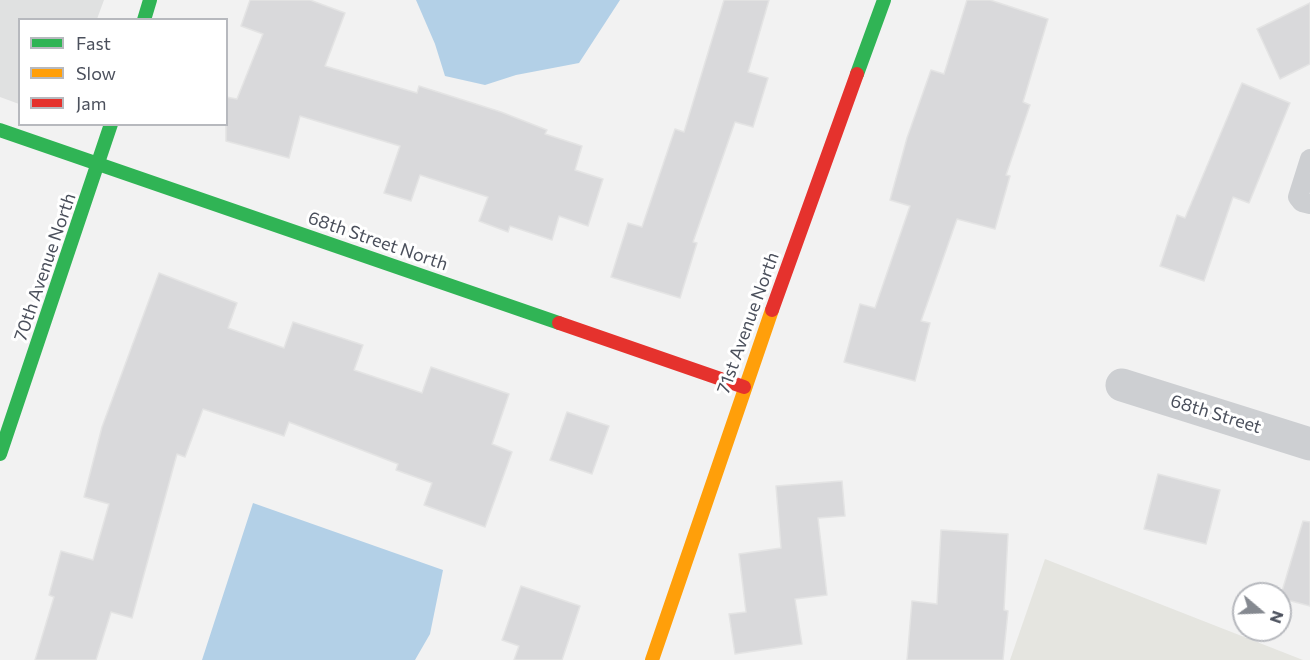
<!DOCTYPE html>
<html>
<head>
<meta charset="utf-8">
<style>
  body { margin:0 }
  #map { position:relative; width:1310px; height:660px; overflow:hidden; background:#f2f2f2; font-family:Commissioner,sans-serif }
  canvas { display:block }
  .legend { position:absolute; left:18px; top:18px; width:210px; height:108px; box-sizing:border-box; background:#fff; border:2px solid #b7b9be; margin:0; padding:8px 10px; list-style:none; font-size:18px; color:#4b505c }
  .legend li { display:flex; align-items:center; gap:12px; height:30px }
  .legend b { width:30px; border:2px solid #b7b9be }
  .north { position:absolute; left:1232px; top:582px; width:60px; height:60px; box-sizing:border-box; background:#fff; border:2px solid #b7b9be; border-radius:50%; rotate:109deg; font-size:16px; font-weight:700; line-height:24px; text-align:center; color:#4b505c }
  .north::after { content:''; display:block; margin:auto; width:21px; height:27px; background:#858990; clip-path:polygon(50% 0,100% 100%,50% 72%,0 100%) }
</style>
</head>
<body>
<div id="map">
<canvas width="1310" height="660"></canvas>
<ul class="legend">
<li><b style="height:8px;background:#30b455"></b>Fast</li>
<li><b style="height:8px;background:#ff9f0a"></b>Slow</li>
<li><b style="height:8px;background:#e5322d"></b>Jam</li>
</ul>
<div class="north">N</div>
</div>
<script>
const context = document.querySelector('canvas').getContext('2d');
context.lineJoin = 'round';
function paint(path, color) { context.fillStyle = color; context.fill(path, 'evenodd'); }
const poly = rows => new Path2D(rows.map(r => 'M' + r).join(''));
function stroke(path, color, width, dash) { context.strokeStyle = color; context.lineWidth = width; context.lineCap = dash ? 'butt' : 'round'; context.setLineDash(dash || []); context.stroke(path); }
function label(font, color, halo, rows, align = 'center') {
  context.font = font + ' Commissioner,sans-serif'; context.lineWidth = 6; context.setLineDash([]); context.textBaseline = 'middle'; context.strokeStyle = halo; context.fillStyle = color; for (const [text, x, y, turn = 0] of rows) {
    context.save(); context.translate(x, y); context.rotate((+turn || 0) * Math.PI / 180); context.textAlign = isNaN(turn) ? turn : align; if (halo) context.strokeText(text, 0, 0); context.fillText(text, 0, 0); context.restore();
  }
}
const commercial = poly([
  [1045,559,1303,660,1010,660]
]);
const education = poly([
  [0,0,104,0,97,19,20,20,19,104,0,97]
]);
const water = poly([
  [416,0,620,0,579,63,516,75,485,85,445,76,435,44],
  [253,503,443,570,430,634,415,660,202,660]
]);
const building = poly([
  [250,0,310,0,345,13,325,66,417,93,419,86,501,112,547,130,545,134,582,146,575,170,603,179,588,226,559,216,552,240,510,226,508,232,479,221,488,197,420,175,411,201,384,193,400,146,300,116,289,158,226,141,226,97,237,99,263,34,241,26,250,0],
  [724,0,769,0,748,72,768,78,753,127,735,122,693,242,697,243,680,298,611,277,628,223,642,227,675,129,684,132,724,0],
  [967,0,990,0,1048,19,1023,102,1030,105,1006,175,1010,176,995,229,957,219,921,321,930,323,915,381,844,362,860,304,875,308,910,206,890,200,907,138,931,70,944,74,967,0],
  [1310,3,1310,64,1280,79,1257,29,1310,3],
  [1242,83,1290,103,1249,203,1233,197,1204,281,1160,266,1177,215,1185,218,1242,83],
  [159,273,237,303,228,328,284,348,293,322,363,345,354,370,422,393,431,367,509,394,492,444,512,452,485,527,424,505,432,483,396,470,398,464,289,422,284,436,203,409,185,457,177,454,132,618,111,612,96,660,35,660,54,597,49,595,61,551,93,560,109,504,84,497,102,427,159,273],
  [567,412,609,426,592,474,550,460,567,412],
  [1158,474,1220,490,1206,544,1144,529,1158,474],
  [842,481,845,516,818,518,827,595,795,599,802,644,735,654,729,614,746,612,739,554,781,548,776,486,842,481],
  [1303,521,1310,522,1310,606,1280,598,1303,521],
  [941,530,1008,534,1004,610,1008,611,1003,660,907,660,912,601,937,604,941,530],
  [521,586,580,606,562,660,514,660,519,646,502,640,521,586]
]);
const lane = poly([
  [1310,159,1298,197,1302,202,1310,204]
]);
const street = poly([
  [1122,385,1310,444]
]);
const fast = poly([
  [144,20,150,0],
  [857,74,884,0],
  [0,130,559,323],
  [0,454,111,124]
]);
const slow = poly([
  [652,660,772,310]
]);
const jam = poly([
  [772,310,857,74],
  [559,323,744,387]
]);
const streetNames = [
  ["68th Street North",378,241,19],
  ["70th Avenue North",45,267,-71],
  ["71st Avenue North",748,323,-70],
  ["68th Street",1216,414,17]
];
paint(commercial, '#e5e5e0');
paint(education, '#e0e1e1');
paint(water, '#b3d0e7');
paint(building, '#d9d9db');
stroke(building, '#e4e4e4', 1.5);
stroke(lane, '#cdcfd2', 20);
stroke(street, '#cdcfd2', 33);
stroke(fast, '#30b455', 14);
stroke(slow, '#ff9f0a', 14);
stroke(jam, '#e5322d', 14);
label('18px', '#4b505c', '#fff', streetNames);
</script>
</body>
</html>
